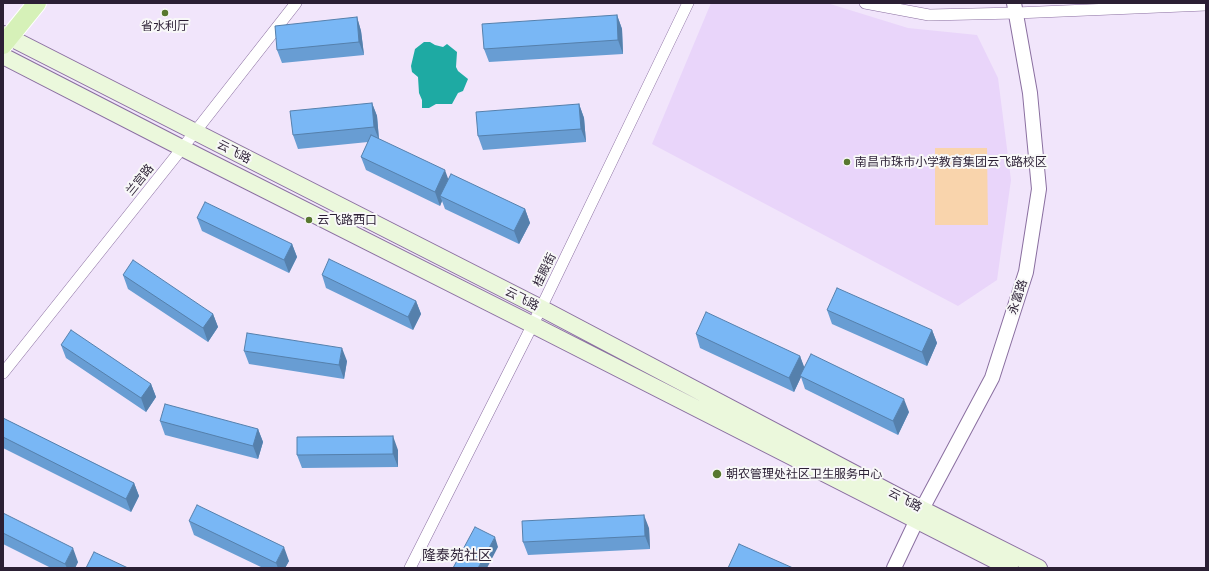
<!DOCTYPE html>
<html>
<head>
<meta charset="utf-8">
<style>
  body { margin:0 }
  #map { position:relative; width:1209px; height:571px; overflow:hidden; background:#f1e5fb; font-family:Inter,sans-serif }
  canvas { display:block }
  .frame { position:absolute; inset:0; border:4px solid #2b1f34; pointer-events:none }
</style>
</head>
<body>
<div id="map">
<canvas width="1209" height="571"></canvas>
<div class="frame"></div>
</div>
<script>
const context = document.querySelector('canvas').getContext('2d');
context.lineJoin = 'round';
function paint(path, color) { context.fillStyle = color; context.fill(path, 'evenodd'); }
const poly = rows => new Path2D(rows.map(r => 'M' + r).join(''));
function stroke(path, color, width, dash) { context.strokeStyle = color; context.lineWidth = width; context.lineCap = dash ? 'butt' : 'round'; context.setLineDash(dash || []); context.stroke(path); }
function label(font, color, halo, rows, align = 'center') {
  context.font = font + ' Inter,"Noto Sans SC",sans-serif'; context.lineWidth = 4; context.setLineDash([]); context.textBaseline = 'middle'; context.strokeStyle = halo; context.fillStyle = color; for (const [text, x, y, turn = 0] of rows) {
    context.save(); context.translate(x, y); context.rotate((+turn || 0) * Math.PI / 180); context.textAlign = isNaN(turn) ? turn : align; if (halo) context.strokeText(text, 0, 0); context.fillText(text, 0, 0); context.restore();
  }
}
const built = poly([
  [711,3,827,3,908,28,977,35,998,78,1011,180,997,280,958,306,652,144]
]);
const green = poly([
  [935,148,987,148,988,225,935,225]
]);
const water = poly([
  [424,42,430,42,435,45,443,47,447,44,457,52,456,67,458,71,468,79,463,91,458,93,452,104,436,104,429,108,422,108,422,100,419,93,418,77,412,72,411,66,415,49]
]);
const minor = poly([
  [865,3,929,15,1016,13,1206,5],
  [3,373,195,132,296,3],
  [410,568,541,308,688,3]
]);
const tertiary = poly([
  [894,568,922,509,992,378,1026,272,1039,189,1030,93,1014,3]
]);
const secondary = poly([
  [3,34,541,308,922,509,1039,568],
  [3,56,182,148,533,325,1010,568]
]);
const primary = poly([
  [3,45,37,3]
]);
const wall = poly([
  [617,15,622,29,623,54,489,62,484,49],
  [357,17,361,31,364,55,282,63,277,50],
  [372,103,377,116,379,139,448,179,525,209,530,223,519,244,445,209,442,201,440,206,366,170,361,157,368,142,298,149,293,135],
  [579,104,584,118,586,142,483,150,478,136],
  [197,218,292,244,297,257,289,273,202,231],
  [123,275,213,314,218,327,208,342,128,289],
  [322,275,416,301,421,314,413,330,326,288],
  [827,310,932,330,937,343,927,366,832,324],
  [696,334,800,356,804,368,909,412,898,435,805,389,801,377,794,392,700,348],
  [61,345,151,384,156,397,146,412,66,358],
  [244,351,347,361,344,379,249,364],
  [3,418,134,483,139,496,131,512,3,448],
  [160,421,258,429,263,442,258,459,165,435],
  [398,450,398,467,302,468,297,455],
  [3,513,78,562,75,568,51,568,3,544],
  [189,521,289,561,285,568,263,568,194,535],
  [649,528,650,549,528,555,523,542]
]);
const shadedWall = poly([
  [617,15,622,29,623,54,618,40],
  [357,17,361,31,364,55,359,42],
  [372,103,377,116,379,140,374,127],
  [579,104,584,118,586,142,581,129],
  [445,170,450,184,440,196,442,201,440,206,435,192],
  [525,209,530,223,519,244,514,231],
  [292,244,297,257,289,273,284,260],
  [416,301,421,314,413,330,408,317],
  [213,314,218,327,208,342,203,328],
  [932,330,937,343,927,366,922,352],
  [342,348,347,361,344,379,339,365],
  [800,356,805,369,800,376,801,377,794,392,789,378],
  [151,384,156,397,146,412,141,398],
  [904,399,909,412,898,435,893,421],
  [258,429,263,442,258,459,253,446],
  [393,436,398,450,398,467,393,454],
  [134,483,139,496,131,512,126,499],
  [644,515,649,528,650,549,645,536],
  [495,537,498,547,487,568,478,568],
  [284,547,289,561,285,568,278,568,276,563],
  [73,548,78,562,75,568,67,568,65,564]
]);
const building = poly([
  [617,15,618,40,484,49,482,24,617,15],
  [357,17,359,42,277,50,275,26,357,17],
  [372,103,374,127,293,135,290,111,372,103],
  [579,104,581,129,478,136,476,112,579,104],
  [371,135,445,170,435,192,361,157,371,135],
  [451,174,525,209,514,231,440,196,451,174],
  [205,202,292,244,284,260,197,218,205,202],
  [329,259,416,301,408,317,322,275,329,259],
  [133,260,213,314,203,328,123,275,133,260],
  [837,288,932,330,922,352,827,310,837,288],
  [706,312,800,356,789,378,696,334,706,312],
  [71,330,151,384,141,398,61,345,71,330],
  [247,333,342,348,339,365,244,351,247,333],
  [811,354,904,399,893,421,800,376,811,354],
  [165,404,258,429,253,446,160,421,165,404],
  [3,418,134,483,126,499,3,437,3,418],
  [393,436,393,454,297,455,297,437,393,436],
  [197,505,284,547,276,563,189,521,197,505],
  [3,513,73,548,65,564,3,533,3,513],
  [644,515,645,536,523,542,522,521,644,515],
  [475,527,495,537,478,568,453,568,475,527],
  [739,544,793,568,728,568,739,544],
  [94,552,128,568,86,568,94,552]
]);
const markers = [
  [165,13,4,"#58782f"],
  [847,162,4,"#58782f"],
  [309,220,4,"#58782f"],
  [717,474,5,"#58782f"]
];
const poiNames = [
  ["省水利厅",165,26,"center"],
  ["南昌市珠市小学教育集团云飞路校区",855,162],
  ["云飞路西口",317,220],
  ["朝农管理处社区卫生服务中心",726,474]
];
const streetNames = [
  ["云飞路",234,152,27],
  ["兰宫路",140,180,-51],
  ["桂殿街",545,270,-64],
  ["永富路",1018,297,-72],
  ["云飞路",522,299,27],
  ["云飞路",905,500,28]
];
const quarterNames = [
  ["隆泰苑社区",457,556]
];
paint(built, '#e9d5fa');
paint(green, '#f9d4ac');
paint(water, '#1eaaa3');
stroke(minor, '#8a6fa0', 12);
stroke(tertiary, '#8a6fa0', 16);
stroke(secondary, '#8a6fa0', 18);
stroke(primary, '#fff', 20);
stroke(minor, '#fff', 11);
stroke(tertiary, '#fff', 14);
stroke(secondary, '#ebf8dc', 16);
stroke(primary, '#d6f1b8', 18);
paint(wall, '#689dd3');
paint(shadedWall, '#5580ac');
paint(building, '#79b7f5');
stroke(building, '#5580ac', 1);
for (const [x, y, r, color] of markers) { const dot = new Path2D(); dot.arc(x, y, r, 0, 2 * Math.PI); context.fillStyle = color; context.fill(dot); stroke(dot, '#f8f8f8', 1.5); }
label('12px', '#2b1f34', '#f8f8f8', poiNames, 'left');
label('12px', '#2b1f34', '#f8f8f8', streetNames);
label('14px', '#2b1f34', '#f8f8f8', quarterNames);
</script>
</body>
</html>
